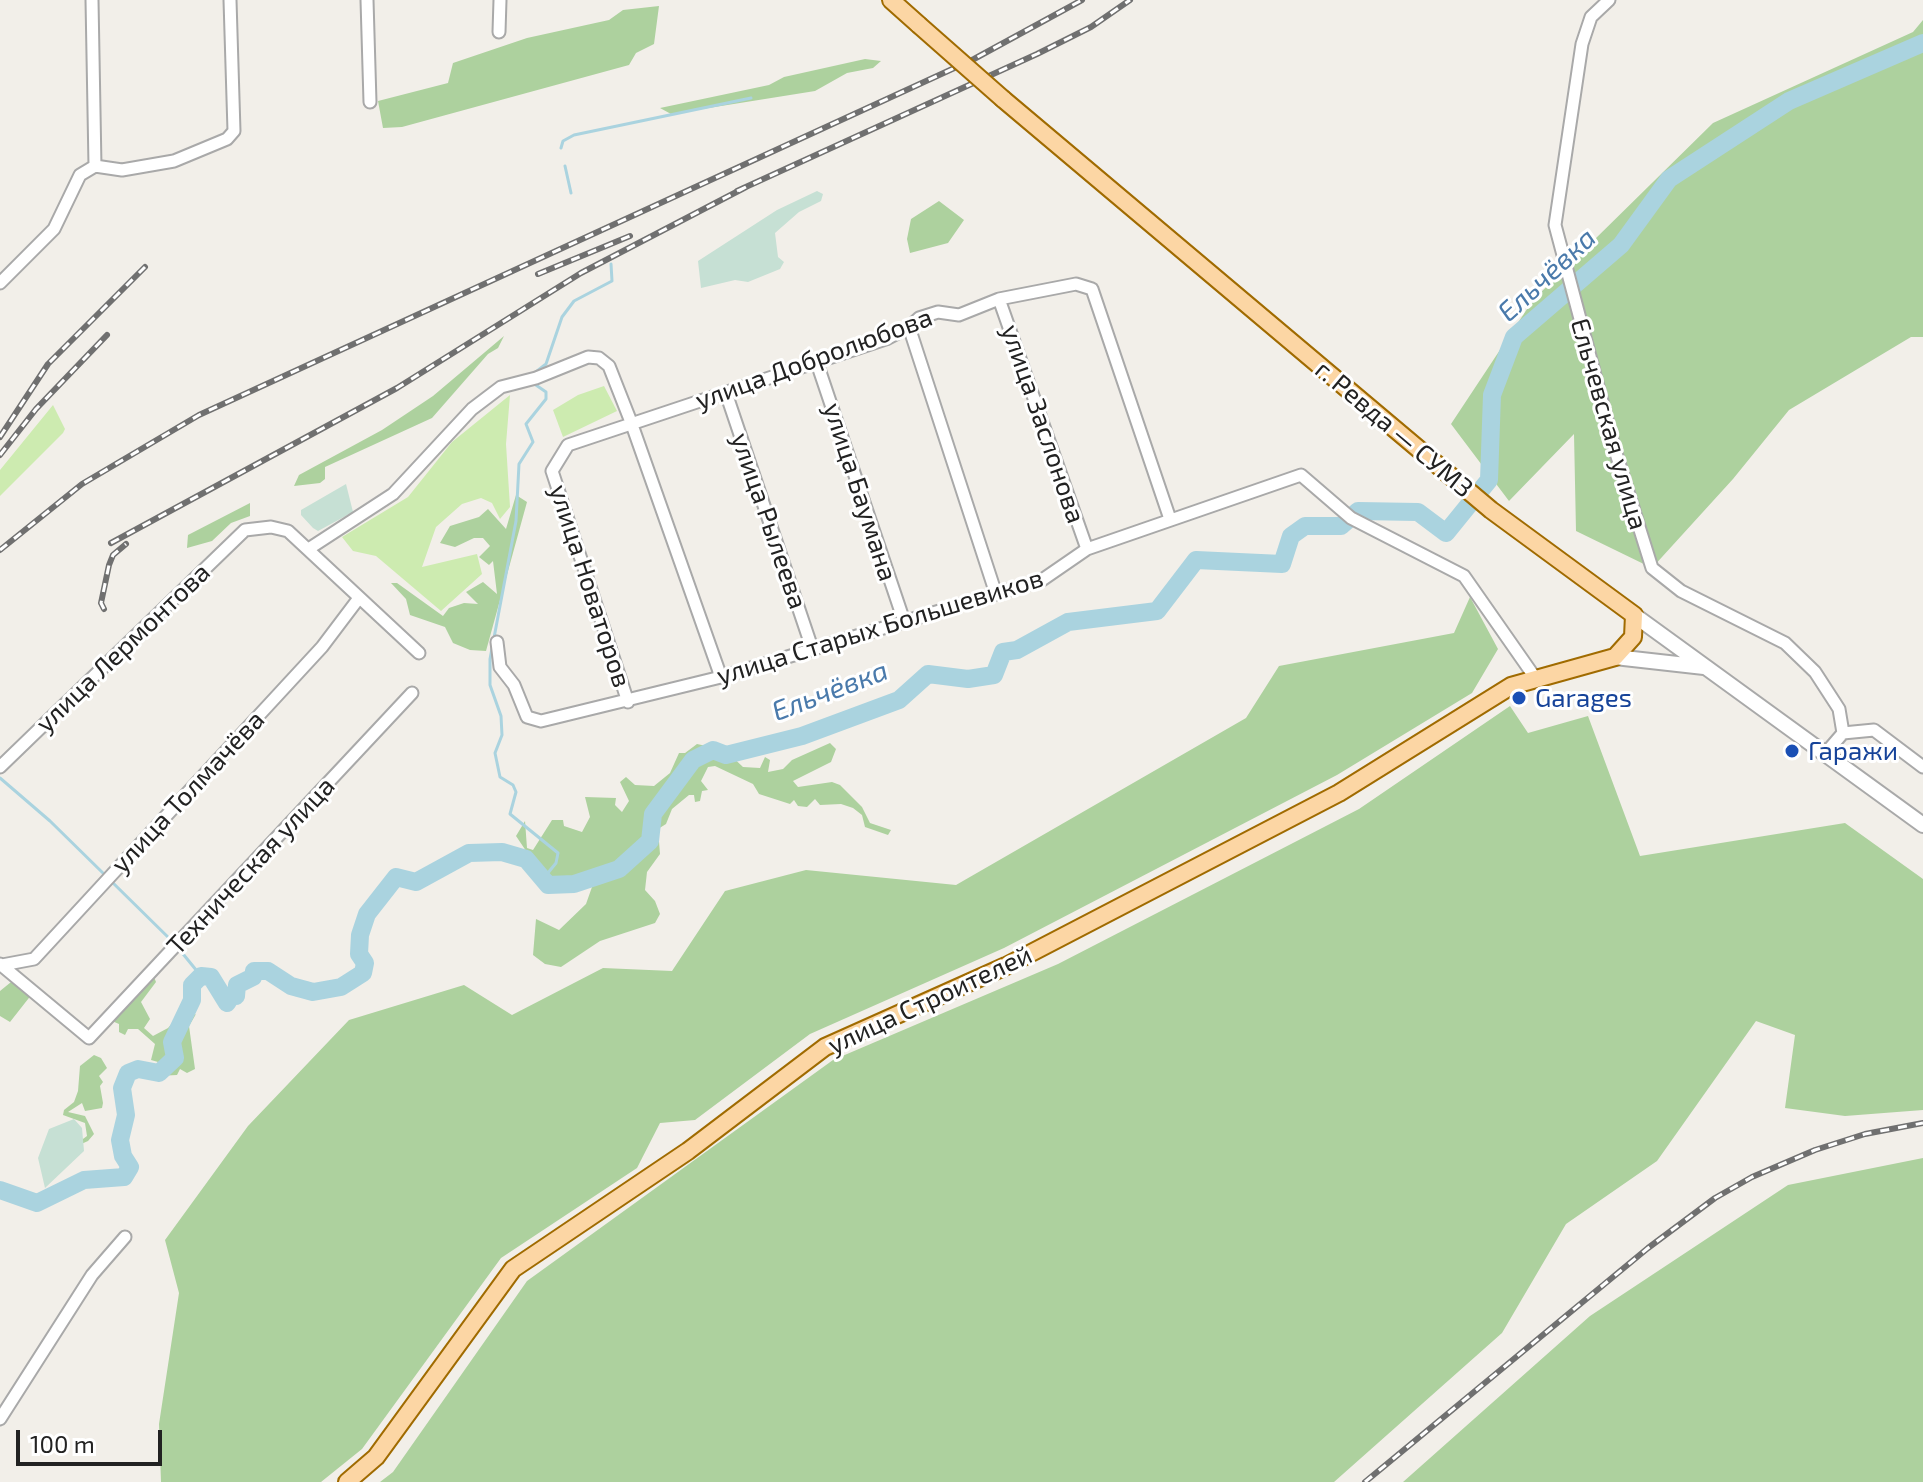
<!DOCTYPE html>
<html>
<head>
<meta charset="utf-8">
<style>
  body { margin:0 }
  #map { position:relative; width:1923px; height:1482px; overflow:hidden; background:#f2efe9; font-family:"Exo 2",sans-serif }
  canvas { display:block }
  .scale { position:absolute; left:16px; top:1430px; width:146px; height:36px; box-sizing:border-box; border:4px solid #222; border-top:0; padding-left:10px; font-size:24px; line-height:28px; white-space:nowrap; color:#222; -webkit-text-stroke:6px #fff; paint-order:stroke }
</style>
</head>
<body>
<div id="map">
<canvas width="1923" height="1482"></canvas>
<div class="scale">100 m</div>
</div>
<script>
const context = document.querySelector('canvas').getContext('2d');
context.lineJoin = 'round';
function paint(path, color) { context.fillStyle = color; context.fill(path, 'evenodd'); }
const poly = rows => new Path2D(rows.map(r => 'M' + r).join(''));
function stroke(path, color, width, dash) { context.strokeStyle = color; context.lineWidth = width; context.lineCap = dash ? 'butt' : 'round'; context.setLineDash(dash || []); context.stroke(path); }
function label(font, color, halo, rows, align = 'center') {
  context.font = font + ' "Exo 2",sans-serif'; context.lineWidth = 6; context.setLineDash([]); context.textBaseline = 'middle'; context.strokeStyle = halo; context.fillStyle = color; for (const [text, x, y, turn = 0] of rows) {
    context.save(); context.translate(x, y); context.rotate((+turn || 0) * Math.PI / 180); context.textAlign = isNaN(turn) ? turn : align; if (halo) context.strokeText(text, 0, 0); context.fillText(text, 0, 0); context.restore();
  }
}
const grass = poly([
  [604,386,617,411,563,437,553,410,578,395],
  [510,395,506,444,510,507,500,519,492,503,481,498,462,504,436,527,422,567,477,554,482,574,441,611,376,556,353,551,342,537,408,497,452,442],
  [53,405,65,429,63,433,0,496,0,470]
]);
const forest = poly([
  [659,6,654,44,636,53,629,65,402,127,383,128,378,101,448,83,453,63,527,38,609,20,623,10],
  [1923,20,1923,337,1911,337,1789,410,1733,479,1652,568,1576,531,1574,434,1509,501,1451,424,1533,300,1713,123,1913,32],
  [865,59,881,61,873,68,847,73,815,91,671,114,660,108,769,85,784,77],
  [939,201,964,220,948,243,910,253,907,239,911,219],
  [504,336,498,348,488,354,432,418,325,467,325,479,320,483,294,486,299,475,382,430,433,396],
  [516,495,527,502,486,651,470,650,453,643,445,627,410,615,406,599,391,583,397,583,443,616,449,608,464,603,478,604,466,592,483,582,497,594,493,561,489,565,479,557,490,546,483,538,474,538,455,547,440,543,450,526,479,517,488,509,506,529],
  [250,503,250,516,231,523,212,541,187,548,188,535],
  [1470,597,1498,649,1472,693,1337,775,1004,948,810,1034,695,1120,660,1123,637,1168,501,1258,362,1449,321,1482,161,1482,159,1424,179,1293,165,1240,248,1126,349,1020,464,985,512,1015,603,968,672,971,725,891,806,870,956,885,1246,718,1279,666,1454,633],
  [1510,706,1528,733,1588,716,1640,856,1845,823,1923,879,1923,1110,1845,1116,1785,1108,1795,1035,1756,1021,1657,1161,1566,1224,1502,1333,1334,1482,380,1482,393,1472,527,1281,833,1060,1058,964,1359,809],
  [830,743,836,749,831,762,793,781,798,787,832,782,840,785,862,807,870,823,891,830,888,835,865,827,862,815,853,808,841,804,820,805,815,799,807,807,798,806,794,800,790,804,759,794,753,784,715,766,708,767,701,781,708,790,702,791,700,801,695,802,694,795,689,795,672,809,666,824,658,829,660,854,647,872,645,890,655,901,660,914,655,923,600,941,561,967,545,964,533,955,536,919,559,930,586,904,592,887,553,891,516,836,525,821,527,848,533,850,552,820,563,820,564,826,582,832,590,817,585,797,616,798,615,805,622,812,629,801,620,782,626,777,635,785,654,786,670,773,679,753,685,753,697,744,725,750,743,767,760,768,765,757,770,760,768,772,783,769,792,760],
  [154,977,156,982,141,1002,150,1019,144,1028,153,1036,168,1028,181,1013,188,1014,188,1019,196,1014,189,1026,195,1069,187,1073,180,1069,177,1075,157,1076,154,1069,158,1062,151,1060,155,1044,138,1029,128,1029,125,1035,119,1032,119,1024,112,1021],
  [16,978,32,994,10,1022,0,1016,0,991],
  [94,1055,101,1058,107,1068,99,1076,103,1082,100,1086,103,1103,102,1108,85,1111,82,1103,68,1112,85,1116,94,1134,88,1141,68,1150,87,1136,85,1123,63,1115,64,1110,74,1102,78,1091,80,1066],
  [1923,1158,1923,1482,1403,1482,1590,1316,1788,1185]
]);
const wetland = poly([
  [817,191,823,194,821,201,799,212,775,233,778,257,784,262,780,269,748,282,735,280,701,288,698,261,777,210],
  [346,484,353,512,318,531,313,528,301,515,301,510],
  [74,1119,82,1128,84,1151,45,1188,38,1158,49,1129]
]);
const stream = poly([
  [561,148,563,141,574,135,751,98],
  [565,166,571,193],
  [532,375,546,364,562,317,574,301,612,281,611,264],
  [533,383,546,392,546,399,526,424,533,442,519,464,516,521,490,659,490,685,501,716,502,735,495,753,500,777,513,785,516,792,510,814,558,853,556,863,543,879],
  [0,778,50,821,106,876],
  [111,881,174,943],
  [179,949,201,976]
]);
const river = poly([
  [0,1190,37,1203,84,1180,124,1177,130,1167,123,1156,120,1140,126,1115,122,1088,128,1073,138,1069,159,1073,175,1058,172,1042,192,1000,192,985,201,976,211,977,227,1003,232,995,236,996,237,985,253,977,254,971,268,971,291,986,313,992,341,987,363,973,365,963,359,954,360,935,367,914,396,877,416,882,469,853,502,852,526,859,548,885,574,884,619,869,650,841,653,814,693,760,713,750,726,755,802,736,899,700,928,674,968,679,994,675,1003,652,1017,650,1068,622,1157,611,1196,560,1282,564,1291,536,1305,526,1341,526,1358,511,1418,512,1446,533,1489,480,1492,395,1514,337,1621,245,1669,179,1789,101,1923,43]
]);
const minor = poly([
  [92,0,95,166,122,170,174,161,227,139,234,131,230,0],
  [367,0,370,102],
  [1609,0,1591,17,1582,44,1555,225,1615,450,1652,568,1681,591,1785,643,1815,672,1839,709,1843,733,1824,755],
  [499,32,500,0],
  [0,283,54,229,80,175,95,166],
  [999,299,1087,549],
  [909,327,996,594],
  [817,363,904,621],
  [726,393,812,648],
  [310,548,393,494,472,409,501,387,536,378,588,357,599,358,609,366,631,422,721,677],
  [497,642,500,667,514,685,527,717,541,721,721,677,1042,580,1087,549,1301,475,1351,518,1464,576,1536,679],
  [628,702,552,471,568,445,886,339,909,327,919,318,938,312,959,315,999,299,1076,284,1092,289,1170,519],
  [1843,733,1874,730,1923,767],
  [0,767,245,530,271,527,288,531,419,653],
  [0,964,89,1038,412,693],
  [2,965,34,959,322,647,359,598],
  [0,1419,92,1275,125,1237]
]);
const tertiary = poly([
  [1634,615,1923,825],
  [1615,657,1704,667]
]);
const primary = poly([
  [891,0,919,25],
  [347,1482,376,1457,513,1269,688,1151,825,1047,1006,966,1339,793,1511,686,1615,657,1633,637,1634,615,1491,510,1003,99]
]);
const rail = poly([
  [737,191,1037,54,1091,27,1130,0],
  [538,274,630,236],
  [0,437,48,364,145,267],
  [0,455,36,409,107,335],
  [111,543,397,388,581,273,746,187],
  [0,550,82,484,199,415,974,59,1082,0],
  [104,609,101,603,109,565,113,555,126,544],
  [1365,1482,1648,1248,1715,1198,1752,1177,1815,1150,1865,1134,1923,1123]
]);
const primaryBridge = poly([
  [919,25,1003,99]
]);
const markers = [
  [1519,698,8,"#1a4fb4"],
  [1792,751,8,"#1a4fb4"]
];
const streetNames = [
  ["улица Добролюбова",814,359,-20],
  ["улица Заслонова",1043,424,71],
  ["Ельчевская улица",1609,424,74],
  ["г. Ревда — СУМЗ",1394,429,40],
  ["улица Баумана",860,492,72],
  ["улица Рылеева",769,521,71],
  ["улица Новаторов",590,586,72],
  ["улица Старых Большевиков",880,627,-17],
  ["улица Лермонтова",123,648,-44],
  ["улица Толмачёва",188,792,-47],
  ["Техническая улица",251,866,-47],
  ["улица Строителей",930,1000,-25]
];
const transitNames = [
  ["Garages",1535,698],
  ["Гаражи",1808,751]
];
const waterNames = [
  ["Ельчёвка",1547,275,-43],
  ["Ельчёвка",830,691,-21]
];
paint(grass, '#cdebb0');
paint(forest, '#add19e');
paint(wetland, '#c6e0d4');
stroke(stream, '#aad3df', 3);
stroke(river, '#aad3df', 18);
stroke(minor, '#a9a9a9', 15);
stroke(tertiary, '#a9a9a9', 18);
stroke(primary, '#a06b00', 20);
stroke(minor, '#fff', 11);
stroke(tertiary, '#fff', 14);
stroke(primary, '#fcd6a4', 16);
stroke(rail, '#707070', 6);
stroke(rail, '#fff', 3, [9]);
stroke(primaryBridge, '#a06b00', 20, []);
stroke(primaryBridge, '#fcd6a4', 16);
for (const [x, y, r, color] of markers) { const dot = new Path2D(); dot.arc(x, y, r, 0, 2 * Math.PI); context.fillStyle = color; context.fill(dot); stroke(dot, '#fff', 3); }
label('26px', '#222', '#fff', streetNames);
label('26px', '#164399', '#fff', transitNames, 'left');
label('italic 28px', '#4a7aab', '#fff', waterNames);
</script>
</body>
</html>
